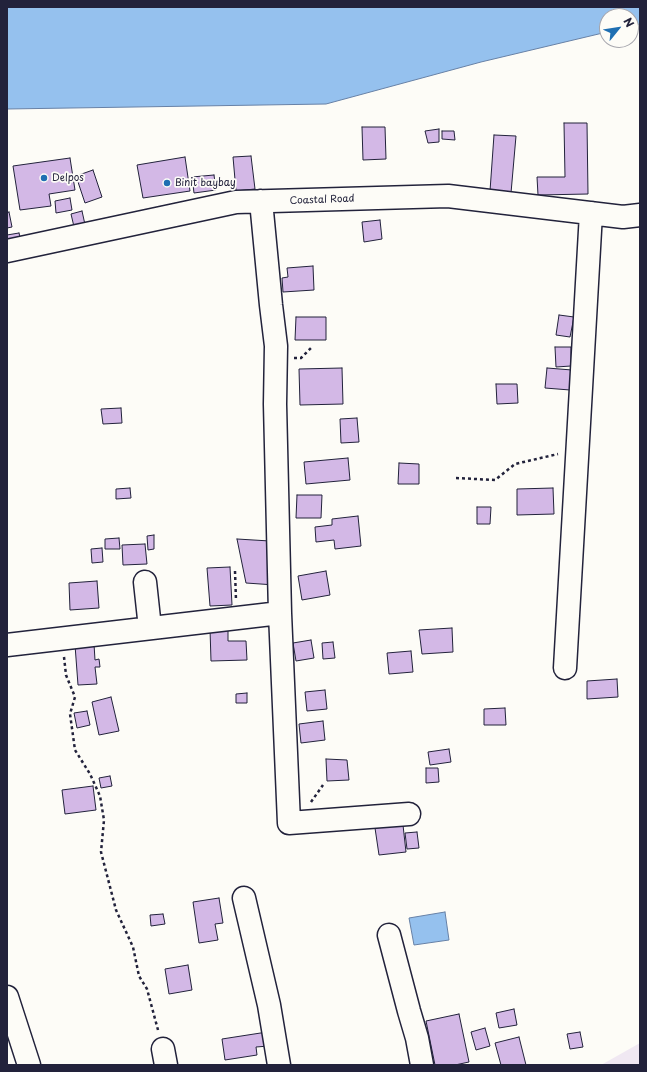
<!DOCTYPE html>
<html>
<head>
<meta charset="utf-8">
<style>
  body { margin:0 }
  #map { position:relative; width:647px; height:1072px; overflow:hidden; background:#fdfcf7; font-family:"Playpen Sans",sans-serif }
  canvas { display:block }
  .frame { position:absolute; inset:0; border:8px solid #22223b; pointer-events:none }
  .north { position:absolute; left:599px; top:8px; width:40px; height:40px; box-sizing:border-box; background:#fdfcf7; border:1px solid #a5a5ac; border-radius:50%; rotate:60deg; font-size:11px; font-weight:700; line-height:16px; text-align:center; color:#22223b }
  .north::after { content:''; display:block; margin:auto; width:14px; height:18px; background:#1f6fb2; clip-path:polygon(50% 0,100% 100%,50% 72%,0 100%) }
</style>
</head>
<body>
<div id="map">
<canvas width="647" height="1072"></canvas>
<div class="frame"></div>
<div class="north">N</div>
</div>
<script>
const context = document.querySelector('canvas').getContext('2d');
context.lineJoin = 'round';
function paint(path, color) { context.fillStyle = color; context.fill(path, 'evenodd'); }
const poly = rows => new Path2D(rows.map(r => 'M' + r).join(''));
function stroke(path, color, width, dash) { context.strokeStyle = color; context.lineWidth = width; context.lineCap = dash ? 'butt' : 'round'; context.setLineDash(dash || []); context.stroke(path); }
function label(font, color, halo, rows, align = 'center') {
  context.font = font + ' "Playpen Sans",sans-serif'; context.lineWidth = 3.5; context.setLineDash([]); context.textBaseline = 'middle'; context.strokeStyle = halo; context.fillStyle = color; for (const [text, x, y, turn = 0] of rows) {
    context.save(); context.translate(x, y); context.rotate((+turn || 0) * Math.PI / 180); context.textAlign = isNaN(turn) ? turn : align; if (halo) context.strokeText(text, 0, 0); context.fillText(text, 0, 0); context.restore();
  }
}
const built = poly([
  [640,1043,640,1065,601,1065]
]);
const water = poly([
  [7,7,640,7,640,24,631,26,631,16,607,16,607,32,481,62,326,104,7,109,7,7],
  [445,912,449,940,414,945,409,918,445,912]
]);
const building = poly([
  [564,123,587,123,588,194,538,195,537,177,565,177,564,123],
  [362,127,385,127,386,159,363,160,362,127],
  [439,129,439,142,428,143,425,131,439,129],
  [442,131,454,131,455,140,442,139,442,131],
  [494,135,516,136,511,193,490,191,494,135],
  [251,156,255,189,236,191,233,157,251,156],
  [185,157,190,191,143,198,137,165,185,157],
  [70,158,75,190,49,194,51,206,20,210,13,166,70,158],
  [93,170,102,197,85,203,76,176,93,170],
  [214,175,216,190,194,193,192,177,214,175],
  [70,198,72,210,56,213,55,201,70,198],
  [82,211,86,229,75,231,71,214,82,211],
  [9,212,12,227,7,228,7,213,9,212],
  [380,220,382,239,364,242,362,222,380,220],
  [19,233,21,241,7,244,7,235,19,233],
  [313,266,314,290,283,292,282,278,288,277,287,268,313,266],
  [559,315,574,317,570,337,556,335,559,315],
  [296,317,326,317,326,340,295,340,296,317],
  [555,347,571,347,571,366,556,367,555,347],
  [342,368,343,404,300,405,299,369,342,368],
  [547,368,572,370,570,390,545,388,547,368],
  [496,384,517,384,518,403,497,404,496,384],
  [121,408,122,423,103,424,101,409,121,408],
  [357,418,359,442,341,443,340,419,357,418],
  [348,458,350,480,306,484,304,462,348,458],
  [399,463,419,464,419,484,398,484,399,463],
  [130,488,131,498,116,499,116,489,130,488],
  [553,488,554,514,517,515,517,489,553,488],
  [297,495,322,495,321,518,296,518,297,495],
  [477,507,491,507,490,524,477,524,477,507],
  [358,516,361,546,335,549,334,540,316,542,315,527,332,525,332,519,358,516],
  [154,535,154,549,148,550,147,536,154,535],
  [119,538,120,549,105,549,105,539,119,538],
  [237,539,270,541,275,585,246,583,237,539],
  [145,544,147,564,123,565,122,545,145,544],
  [102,548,103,562,92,563,91,549,102,548],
  [230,567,232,605,210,606,207,568,230,567],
  [326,571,330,595,302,600,298,576,326,571],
  [97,581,99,608,70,610,69,583,97,581],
  [452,628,453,652,422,654,419,630,452,628],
  [210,629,228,629,228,641,246,641,247,660,211,661,210,629],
  [311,640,314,658,296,661,293,643,311,640],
  [333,642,335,658,323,659,322,643,333,642],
  [94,644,95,660,99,659,100,667,95,667,97,684,78,685,75,645,94,644],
  [411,651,413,672,389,674,387,653,411,651],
  [617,679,618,697,587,699,587,681,617,679],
  [325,690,327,709,307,711,305,692,325,690],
  [247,693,247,703,236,703,236,694,247,693],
  [111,697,119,731,99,735,92,702,111,697],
  [505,708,506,725,484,725,484,709,505,708],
  [87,711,90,725,77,728,74,713,87,711],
  [323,721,325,740,301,743,299,724,323,721],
  [449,749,451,762,430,765,428,752,449,749],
  [326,759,347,760,349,780,327,781,326,759],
  [426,768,438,768,439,782,426,783,426,768],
  [110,776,112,786,101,788,99,778,110,776],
  [93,786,96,810,65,814,62,790,93,786],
  [403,825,406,852,379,855,375,828,403,825],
  [417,832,419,848,407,849,405,833,417,832],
  [219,898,223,923,215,924,218,940,199,943,193,902,219,898],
  [163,914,165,924,151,926,150,915,163,914],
  [188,965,192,990,169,994,165,969,188,965],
  [514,1009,517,1025,499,1028,496,1013,514,1009],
  [459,1014,469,1062,455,1065,435,1065,426,1021,459,1014],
  [485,1028,490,1046,476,1050,471,1032,485,1028],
  [267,1032,269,1046,256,1047,257,1055,225,1060,222,1039,267,1032],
  [580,1032,583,1047,570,1049,567,1034,580,1032],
  [519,1037,526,1065,501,1065,495,1043,519,1037]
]);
const path = poly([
  [294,358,301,358,311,348],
  [456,478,495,480,515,464,558,454],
  [235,571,236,600],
  [64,657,66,675,75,697,70,714,75,750,90,774,100,796,104,820,101,852,116,910,133,947,139,976,147,989,158,1030],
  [311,802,323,785]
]);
const minor = poly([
  [261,201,271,305,276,346,275,404,280,613,289,823,409,814],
  [7,251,236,202,448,196,623,217,640,215],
  [145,582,150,628],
  [7,645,280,613],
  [565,668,591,213],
  [244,898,269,1005,279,1065],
  [389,935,409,1011,417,1038,422,1065],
  [7,997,29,1065],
  [163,1049,166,1065]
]);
const markers = [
  [44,178,4,"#1f6fb2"],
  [167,183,4,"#1f6fb2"]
];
const poiNames = [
  ["Delpos",52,178],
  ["Binit baybay",175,183]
];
const streetNames = [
  ["Coastal Road",322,200,-2]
];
paint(built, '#f0e8f2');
paint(water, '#95c1ee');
stroke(water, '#6781a6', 1);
paint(building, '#d3b8e6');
stroke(building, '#22223b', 1);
stroke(minor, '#22223b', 25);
stroke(path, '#22223b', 2.5, [3, 3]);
stroke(minor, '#fdfcf7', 22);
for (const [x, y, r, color] of markers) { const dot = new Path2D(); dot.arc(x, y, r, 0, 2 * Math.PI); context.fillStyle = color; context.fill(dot); stroke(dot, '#fdfcf7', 1.5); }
label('10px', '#22223b', '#fdfcf7', poiNames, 'left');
label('10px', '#22223b', '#fdfcf7', streetNames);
</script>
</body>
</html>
